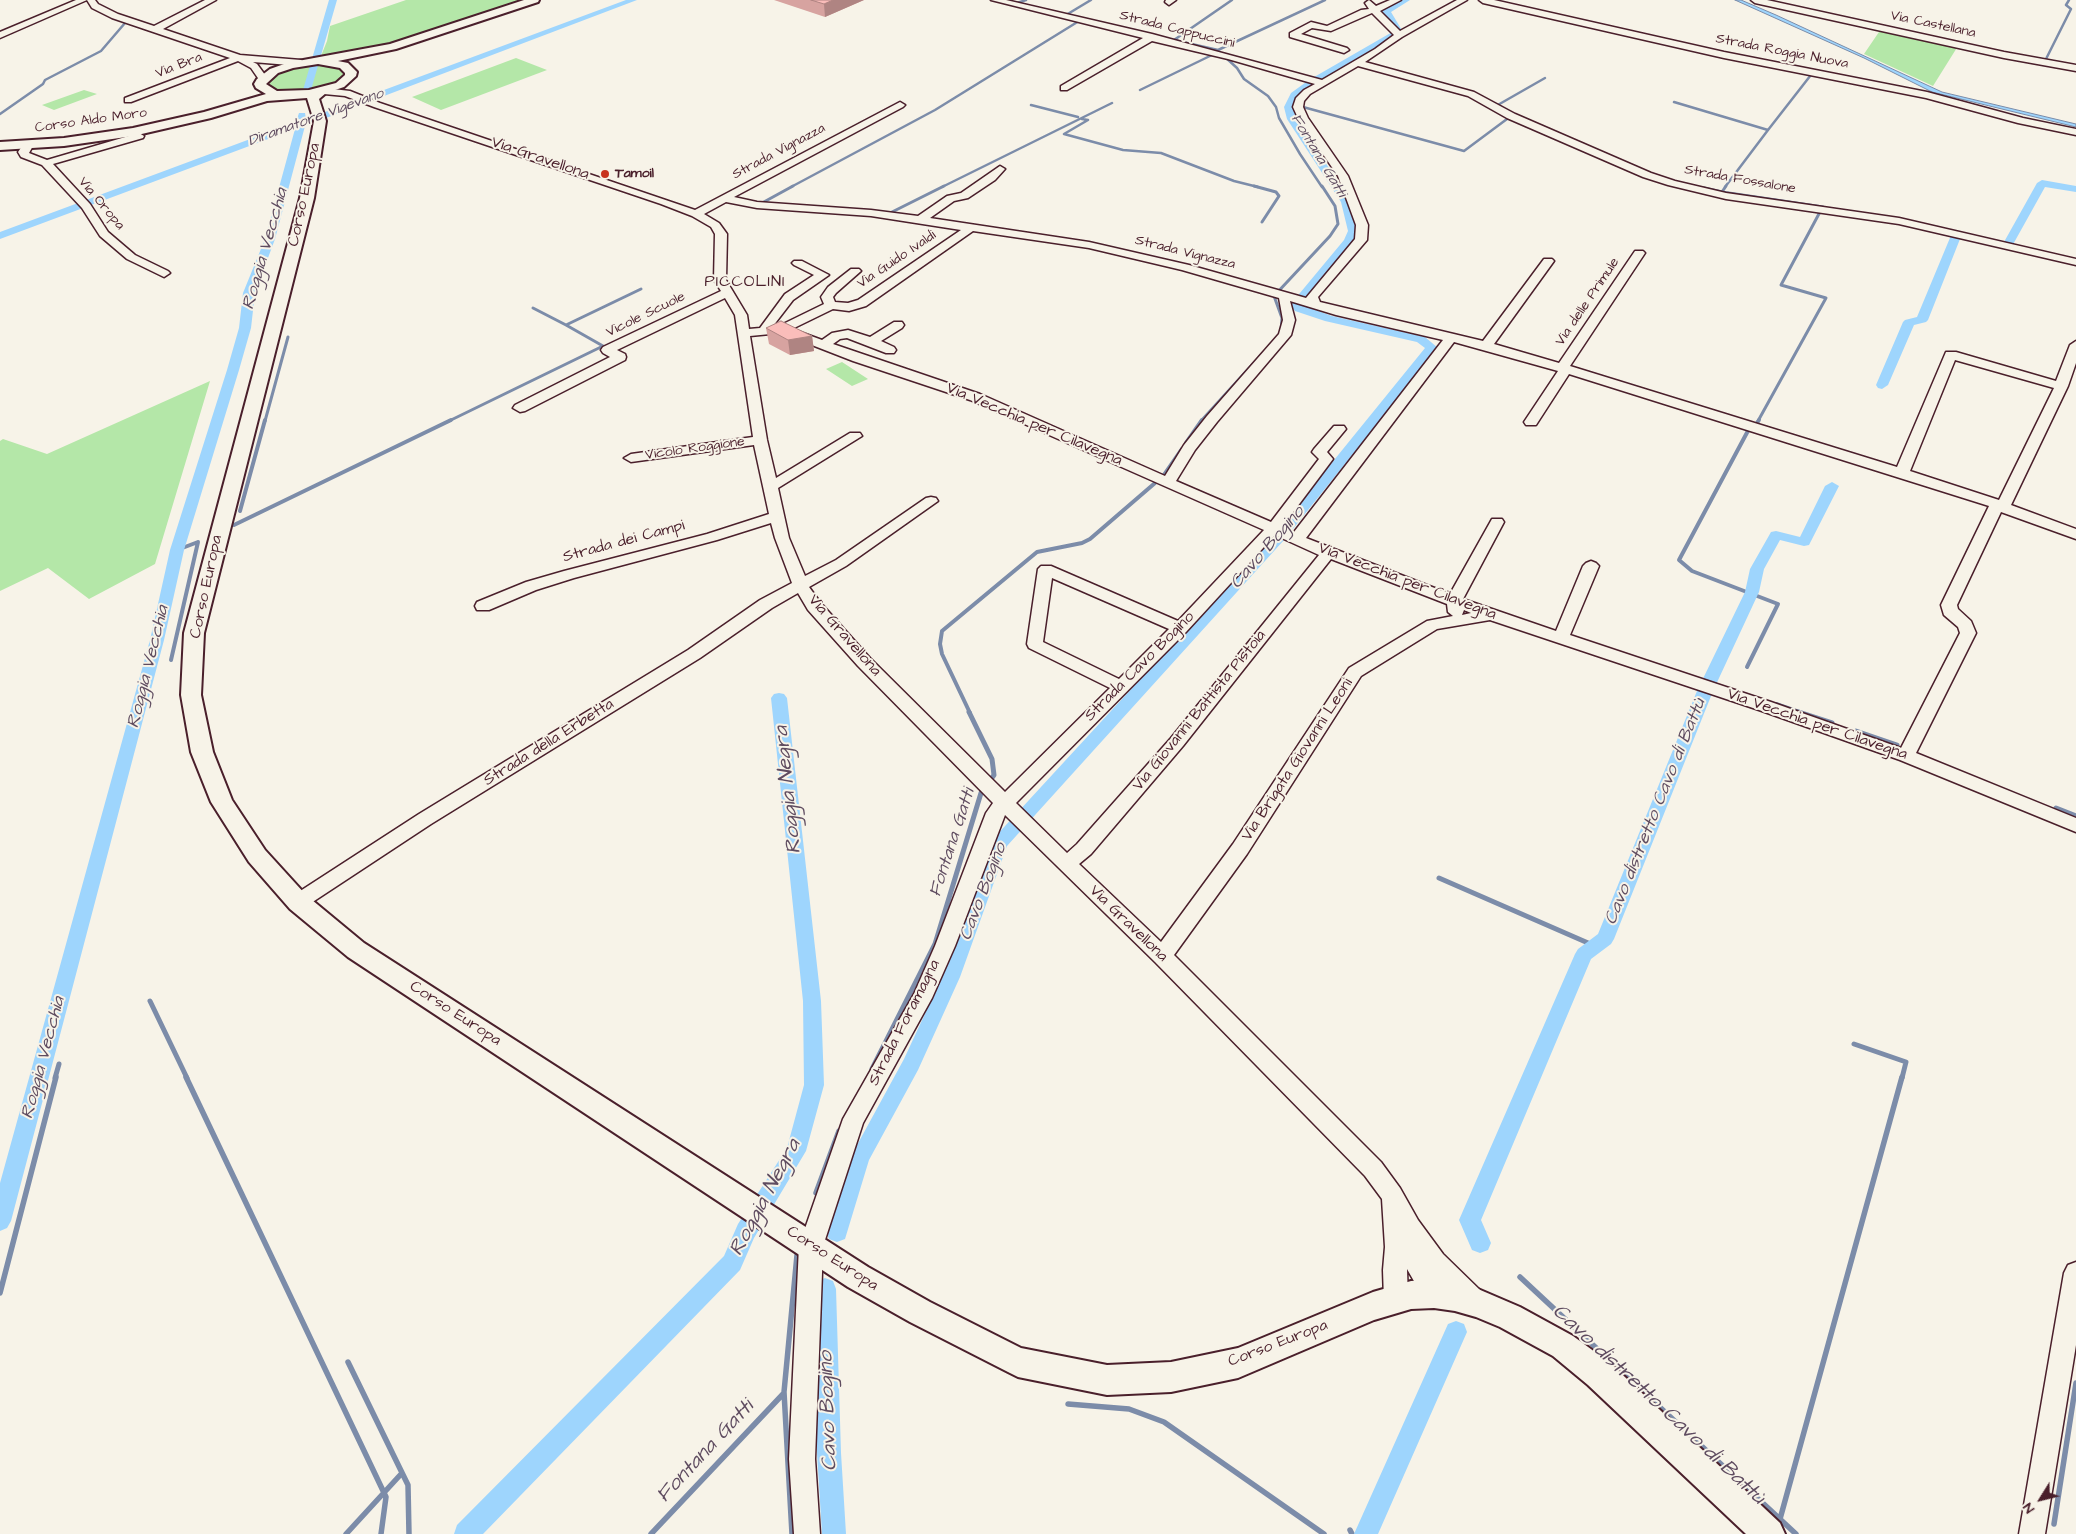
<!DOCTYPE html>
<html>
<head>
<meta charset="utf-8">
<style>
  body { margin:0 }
  #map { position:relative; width:2076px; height:1534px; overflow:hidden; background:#f7f3e8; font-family:"Architects Daughter",sans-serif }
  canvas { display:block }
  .north { position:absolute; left:2016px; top:1474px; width:50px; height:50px; -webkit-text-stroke:4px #f7f3e8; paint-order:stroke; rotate:234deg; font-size:14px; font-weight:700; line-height:20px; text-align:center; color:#4a1f2b }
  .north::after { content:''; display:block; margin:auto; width:18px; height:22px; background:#4a1f2b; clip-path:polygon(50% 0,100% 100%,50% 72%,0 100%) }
</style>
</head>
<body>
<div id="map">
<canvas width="2076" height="1534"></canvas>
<div class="north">N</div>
</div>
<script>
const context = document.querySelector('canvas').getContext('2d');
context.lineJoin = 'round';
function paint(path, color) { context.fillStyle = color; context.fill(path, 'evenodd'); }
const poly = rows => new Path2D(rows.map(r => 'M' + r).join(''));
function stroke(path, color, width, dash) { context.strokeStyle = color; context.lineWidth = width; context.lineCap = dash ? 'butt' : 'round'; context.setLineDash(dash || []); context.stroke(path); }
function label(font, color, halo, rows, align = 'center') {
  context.font = font + ' "Architects Daughter",sans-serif'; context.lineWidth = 4; context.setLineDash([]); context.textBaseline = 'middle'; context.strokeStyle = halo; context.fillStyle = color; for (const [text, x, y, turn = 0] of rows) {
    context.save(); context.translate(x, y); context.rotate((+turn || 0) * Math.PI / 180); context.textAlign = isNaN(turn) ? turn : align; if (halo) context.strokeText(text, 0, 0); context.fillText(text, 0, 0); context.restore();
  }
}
const green = poly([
  [406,0,523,0,371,49,321,56,327,41,330,26],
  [1881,29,1958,46,1933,86,1864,54],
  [516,58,547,70,441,110,412,97],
  [311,64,336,66,342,70,343,75,338,81,328,86,314,90,284,92,273,90,267,86,266,80,282,70],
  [84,90,97,94,54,110,42,105],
  [842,362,868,379,852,386,826,369],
  [210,381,155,564,89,599,48,568,0,591,0,441,3,439,47,454]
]);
const water = poly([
  [1735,0,1741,0,1776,15,1942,92,2076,124,2076,127,1932,92,1864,58,1735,0]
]);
const streamFar4 = poly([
  [1004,0,1017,3,1026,0],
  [1232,0,1174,40,1218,50,1325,0],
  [1069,16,1066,15,1091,0],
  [1224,56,1237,68,1244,79,1268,96,1276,107,1279,118,1300,154,1322,187],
  [2045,61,2071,9,2066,5,2069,0],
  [1140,90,1214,54],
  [1674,102,1768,130,1725,187],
  [1031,105,1078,117],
  [1303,107,1464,151,1507,119],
  [1499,108,1496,106,1545,78],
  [0,114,43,84,45,80,101,51,125,23],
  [1082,119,1088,120,1064,134,1123,150,1161,153,1234,181,1258,187],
  [1768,130,1814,71],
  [791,187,935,110,1079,21],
  [942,187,1112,103]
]);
const streamFar3 = poly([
  [1254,186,1276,192,1279,196,1262,222],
  [1726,186,1722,192,1823,207],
  [1704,188,1722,192],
  [762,203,793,186],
  [890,213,944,186],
  [533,308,566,325],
  [1281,331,1282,318,1274,296,1330,236,1338,224,1335,206,1322,186],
  [265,421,288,337],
  [449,421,603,346,566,325,641,289],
  [1201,421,1262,354],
  [1758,421,1826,298,1781,285,1821,210]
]);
const streamFar2 = poly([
  [1757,423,1759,420],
  [1186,443,1202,420],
  [1164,475,1182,449],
  [240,511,265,420],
  [234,525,451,420],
  [177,550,198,542],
  [171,660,198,542],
  [1747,667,1778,604,1692,571,1679,560,1750,427],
  [1776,704,1802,713],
  [970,713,942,654,940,644,942,631,1037,552,1082,543,1090,539,1155,483]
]);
const streamFar1 = poly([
  [1798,712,1832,723],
  [1856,731,1897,745],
  [2056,808,2076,816],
  [1439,878,1595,946],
  [150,1001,187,1078],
  [1854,1044,1906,1062,1902,1078],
  [872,1069,935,944,981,793,994,775,992,759,969,712],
  [55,1078,59,1064]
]);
const stream = poly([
  [186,1077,386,1497,381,1534],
  [816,1193,839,1131],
  [1520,1277,1796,1534],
  [0,1293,56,1077],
  [348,1362,408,1485,409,1534],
  [1068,1404,1129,1409,1164,1422,1324,1534],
  [1780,1519,1902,1077],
  [2054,1524,2076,1383],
  [1350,1530,1352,1534],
  [346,1534,402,1473],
  [651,1534,784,1393],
  [792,1534,784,1392,797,1255]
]);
const canal = poly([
  [329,0,337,0,311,90,307,93,304,92,303,90,329,0],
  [626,0,637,0,305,126,275,239,255,293,251,328,239,370,184,550,164,640,11,1221,7,1228,0,1231,0,1183,150,640,170,550,227,370,239,328,243,293,265,239,295,129,0,239,0,232,296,122,299,113,305,113,306,119,626,0],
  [1400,0,1410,0,1391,12,1403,32,1402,34,1315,84,1298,96,1294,107,1297,119,1351,202,1358,231,1353,243,1302,305,1332,316,1425,337,1438,348,1284,540,1007,846,960,977,918,1070,869,1160,845,1239,837,1242,829,1239,826,1232,850,1158,904,1059,942,977,994,838,1274,534,1425,348,1417,342,1325,321,1295,311,1290,305,1344,240,1348,231,1341,202,1287,119,1284,107,1291,93,1309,80,1394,31,1382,11,1400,0],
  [2042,180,2076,186,2076,192,2045,187,2011,248,2007,249,1960,239,1928,320,1926,322,1914,325,1888,385,1882,389,1878,388,1876,385,1903,322,1905,320,1917,317,1952,233,1956,232,2004,242,2037,183,2042,180],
  [1832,482,1839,486,1809,545,1804,546,1780,540,1764,569,1759,592,1713,691,1614,939,1611,944,1591,959,1481,1220,1491,1243,1488,1250,1480,1253,1472,1250,1459,1220,1575,954,1578,949,1598,934,1697,691,1745,592,1750,569,1771,532,1776,531,1800,537,1825,486,1832,482],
  [779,693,784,694,787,698,821,1001,824,1085,806,1151,754,1238,740,1270,483,1534,454,1534,457,1525,724,1256,738,1224,787,1148,804,1085,803,1001,771,698,774,694,779,693],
  [825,1278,833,1281,836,1289,841,1453,846,1534,822,1534,817,1453,814,1289,817,1281,825,1278],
  [1456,1321,1464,1324,1467,1332,1378,1534,1354,1534,1448,1324,1456,1321]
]);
const minor = poly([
  [76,0,95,0,98,4,118,14,154,26,205,0,216,0,163,29,240,55,301,60,306,63,301,66,253,62,257,64,268,79,263,82,260,81,251,68,238,61,131,102,125,102,125,98,230,58,112,18,92,8,87,0,0,38,0,32,76,0],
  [991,0,1006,0,1152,34,1322,80,1375,49,1394,35,1372,13,1331,31,1312,28,1301,34,1347,48,1349,50,1344,53,1290,37,1290,33,1311,22,1327,26,1361,10,1369,9,1365,3,1369,0,1376,6,1390,0,1401,0,1380,11,1400,31,1457,0,1467,0,1402,37,1365,62,1474,92,1515,114,1651,173,1675,181,1726,193,1899,218,2076,259,2076,265,1899,224,1726,199,1668,185,1643,177,1507,118,1468,96,1358,66,1310,94,1304,101,1303,107,1308,118,1348,176,1368,225,1367,240,1318,297,1320,302,1483,341,1544,259,1552,259,1554,261,1494,344,1559,363,1635,251,1643,251,1645,253,1570,366,1897,467,1946,352,1956,352,2056,381,2070,345,2076,341,2076,363,2068,386,2011,505,2076,529,2076,539,2001,512,1957,605,1958,609,1971,621,1976,633,1916,753,2076,818,2076,832,1900,760,1759,710,1490,620,1437,629,1361,676,1247,854,1174,955,1381,1162,1400,1188,1418,1220,1443,1254,1482,1292,1486,1300,1482,1308,1474,1312,1466,1308,1442,1285,1446,1294,1442,1302,1434,1306,1426,1302,1407,1269,1408,1300,1404,1308,1396,1312,1388,1308,1384,1300,1383,1270,1385,1247,1382,1199,1365,1176,1155,962,1005,815,955,946,932,998,863,1123,823,1246,815,1459,820,1534,794,1534,789,1459,799,1246,843,1119,914,994,935,946,986,813,993,803,858,666,808,610,798,593,772,608,700,658,431,824,305,907,298,910,291,907,288,902,291,897,419,814,688,650,760,600,792,583,775,538,771,523,717,540,574,578,536,590,489,610,477,610,475,606,477,602,526,582,564,571,707,534,769,514,754,445,631,462,624,458,631,454,753,437,735,315,725,298,617,350,625,354,626,357,625,360,525,411,520,412,513,408,515,405,610,357,603,353,601,350,603,347,721,291,714,280,715,234,711,227,692,216,661,204,374,107,345,96,324,94,319,91,324,88,350,91,380,103,695,210,900,102,905,105,903,107,734,197,757,202,871,210,918,216,947,196,961,193,1000,166,1005,169,995,180,968,198,954,201,930,218,1089,242,1189,265,1306,298,1355,239,1356,225,1338,176,1298,118,1293,107,1296,98,1304,90,1315,84,1228,59,1152,41,1067,90,1061,90,1061,86,1143,38,991,0],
  [726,202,757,208,871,216,961,230,858,300,848,303,835,302,833,297,836,293,861,271,859,269,851,269,828,287,821,297,824,304,779,326,773,326,793,300,829,275,802,261,794,261,792,263,794,265,814,275,785,294,760,328,749,329,747,315,726,280,727,234,719,223,704,214,726,202],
  [973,231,1089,248,1182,270,1279,298,1283,320,1279,334,1207,416,1184,445,1165,476,980,394,833,344,840,339,847,338,886,353,894,353,896,350,894,347,881,341,902,328,904,325,902,322,894,322,870,337,848,330,832,333,822,340,792,329,833,309,849,311,866,306,973,231],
  [1290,301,1336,315,1443,340,1294,532,1282,527,1333,459,1327,452,1346,429,1344,426,1334,426,1314,449,1312,452,1319,459,1271,522,1176,481,1195,450,1217,422,1291,335,1295,320,1290,301],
  [781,333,853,361,970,400,1264,530,1178,621,1051,566,1041,566,1038,569,1027,644,1029,648,1110,688,1005,792,870,658,820,602,809,587,846,566,938,501,936,498,931,497,926,498,836,560,805,576,789,538,778,488,862,436,860,433,850,433,776,478,767,440,750,336,781,333],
  [1454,342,1558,371,1524,422,1526,425,1536,425,1569,374,1989,506,1941,605,1944,615,1958,627,1960,633,1901,748,1771,702,1570,635,1599,566,1596,563,1591,561,1586,563,1583,566,1556,631,1463,599,1504,522,1502,519,1492,519,1450,594,1306,538,1454,342],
  [1955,360,2054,388,1999,500,1910,471,1955,360],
  [1275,535,1319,555,1171,738,1077,844,1067,853,1016,803,1186,632,1275,535],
  [1331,559,1447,604,1448,612,1453,616,1427,621,1349,668,1233,844,1161,942,1079,864,1091,854,1183,746,1331,559],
  [1052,578,1169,629,1119,679,1043,642,1052,578],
  [1464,610,1471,613,1462,615,1464,610],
  [1166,0,1176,0,1169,5,1165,2,1166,0],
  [1479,0,1494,0,1724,52,1927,92,2023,118,2076,129,2076,135,2018,123,1926,98,1724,58,1483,3,1479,0],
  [1751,0,1767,0,2004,52,2076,65,2076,71,2004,58,1755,3,1751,0],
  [139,133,144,136,143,138,53,164,90,204,108,232,135,255,168,271,170,273,164,277,127,259,100,236,82,208,42,165,21,157,18,152,25,142,33,142,34,144,29,153,47,160,139,133],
  [2076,1262,2076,1345,2045,1534,2019,1534,2064,1273,2068,1265,2076,1262]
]);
const major = poly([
  [524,0,539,0,538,2,396,49,338,61,348,63,357,72,356,76,344,87,326,93,319,99,326,121,314,198,204,633,201,695,213,752,232,800,265,850,306,895,364,943,868,1267,930,1302,1021,1348,1107,1365,1171,1362,1238,1348,1373,1292,1411,1281,1434,1280,1455,1283,1478,1289,1520,1307,1573,1336,1610,1363,1780,1523,1785,1534,1746,1534,1588,1385,1553,1356,1500,1327,1476,1317,1455,1311,1434,1308,1411,1309,1374,1320,1238,1378,1171,1392,1107,1395,1018,1377,1008,1372,910,1322,848,1287,348,957,290,909,249,862,211,802,191,752,181,695,184,633,300,198,314,121,307,98,267,101,211,118,133,136,64,146,0,150,0,142,64,138,133,128,204,112,266,94,256,88,254,84,257,79,270,69,287,63,390,44,524,0],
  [318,64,340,68,345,73,345,75,336,83,309,90,277,91,266,84,278,73,293,68,318,64]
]);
const wall = poly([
  [774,0,864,0,825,17],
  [766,328,812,336,814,351,790,355,769,344]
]);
const shadedWall = poly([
  [833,0,864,0,825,17,824,4],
  [812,336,814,351,790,355,788,340]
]);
const building = poly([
  [811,0,833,0,824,4,811,0],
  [781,321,812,336,788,340,766,328,781,321]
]);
const markers = [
  [605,174,5,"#c8321e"]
];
const farStreetnames = [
  ["Via Castellana",1933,25,12],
  ["Strada Cappuccini",1177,30,14],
  ["Strada Roggia Nuova",1782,52,11],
  ["Via Bra",179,66,-21],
  ["Corso Aldo Moro",91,121,-8],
  ["Strada Vignazza",779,152,-28],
  ["Strada Fossalone",1740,180,10],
  ["Via Oropa",101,204,50],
  ["Strada Vignazza",1185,253,14],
  ["Via Guido Ivaldi",897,260,-34],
  ["Via delle Primule",1588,302,-56],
  ["Vicole Scuole",646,315,-26],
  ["Vicolo Roggione",695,449,-8]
];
const farPoinames = [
  ["Tamoil",615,174]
];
const farWaternames = [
  ["Diramatore Vigevano",316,118,-20],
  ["Fontana Gatti",1318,156,59]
];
const streetNames = [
  ["Via Gravellona",540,159,19],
  ["Corso Europa",305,195,-78],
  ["Via Vecchia per Cilavegna",1034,425,23],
  ["Strada dei Campi",624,542,-15],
  ["Via Vecchia per Cilavegna",1407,582,21],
  ["Corso Europa",207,587,-78],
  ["Via Gravellona",844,636,49],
  ["Strada Cavo Bogino",1140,667,-45],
  ["Via Giovanni Battista Pistoia",1200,711,-51],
  ["Via Vecchia per Cilavegna",1817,725,19],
  ["Strada della Erbetta",549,743,-32],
  ["Via Brigata Giovanni Leoni",1298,760,-57],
  ["Via Gravellona",1128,924,44],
  ["Corso Europa",455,1014,33],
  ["Strada Foramagna",905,1023,-63],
  ["Corso Europa",832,1259,33],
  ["Corso Europa",1278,1344,-21]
];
const farQuarternames = [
  ["PICCOLINI",745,283]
];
const waterNames = [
  ["Roggia Vecchia",266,249,-74],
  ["Cavo Bogino",1268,548,-49],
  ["Roggia Vecchia",149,667,-76],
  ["Cavo distretto Cavo di Battù",1656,812,-68],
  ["Fontana Gatti",953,843,-72],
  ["Cavo Bogino",984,892,-69],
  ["Roggia Vecchia",44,1058,-75]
];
const nearWaternames = [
  ["Roggia Negra",789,790,-96],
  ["Roggia Negra",766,1198,-62],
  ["Cavo distretto Cavo di Battù",1658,1405,43],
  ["Cavo Bogino",829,1411,-92],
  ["Fontana Gatti",706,1452,-47]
];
paint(green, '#b4e7a8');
paint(water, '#9ed5fd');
stroke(water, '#7c8ca9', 1);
stroke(streamFar4, '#7c8ca9', 2.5);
stroke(streamFar3, '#7c8ca9', 3);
stroke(streamFar2, '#7c8ca9', 4);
stroke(streamFar1, '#7c8ca9', 5);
stroke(stream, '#7c8ca9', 5.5);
paint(canal, '#9ed5fd');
stroke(minor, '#4a1f2b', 3);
stroke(major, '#4a1f2b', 4);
paint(minor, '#f7f3e8');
paint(major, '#f7f3e8');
paint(wall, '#d7a3a0');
paint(shadedWall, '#af8482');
paint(building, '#fabdba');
stroke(building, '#af8482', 1);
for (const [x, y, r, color] of markers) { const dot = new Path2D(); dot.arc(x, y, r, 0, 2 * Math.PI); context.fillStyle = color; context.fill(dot); stroke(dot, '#f7f3e8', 2); }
label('14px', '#4a1f2b', '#f7f3e8', farStreetnames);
label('bold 14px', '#4a1f2b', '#f7f3e8', farPoinames, 'left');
label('italic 15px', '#5f4c60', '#f7f3e8', farWaternames);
label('16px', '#4a1f2b', '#f7f3e8', streetNames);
context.letterSpacing = '1px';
label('16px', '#4a1f2b', '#f7f3e8', farQuarternames);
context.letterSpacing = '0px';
label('italic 18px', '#5f4c60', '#f7f3e8', waterNames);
label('italic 21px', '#5f4c60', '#f7f3e8', nearWaternames);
</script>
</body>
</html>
